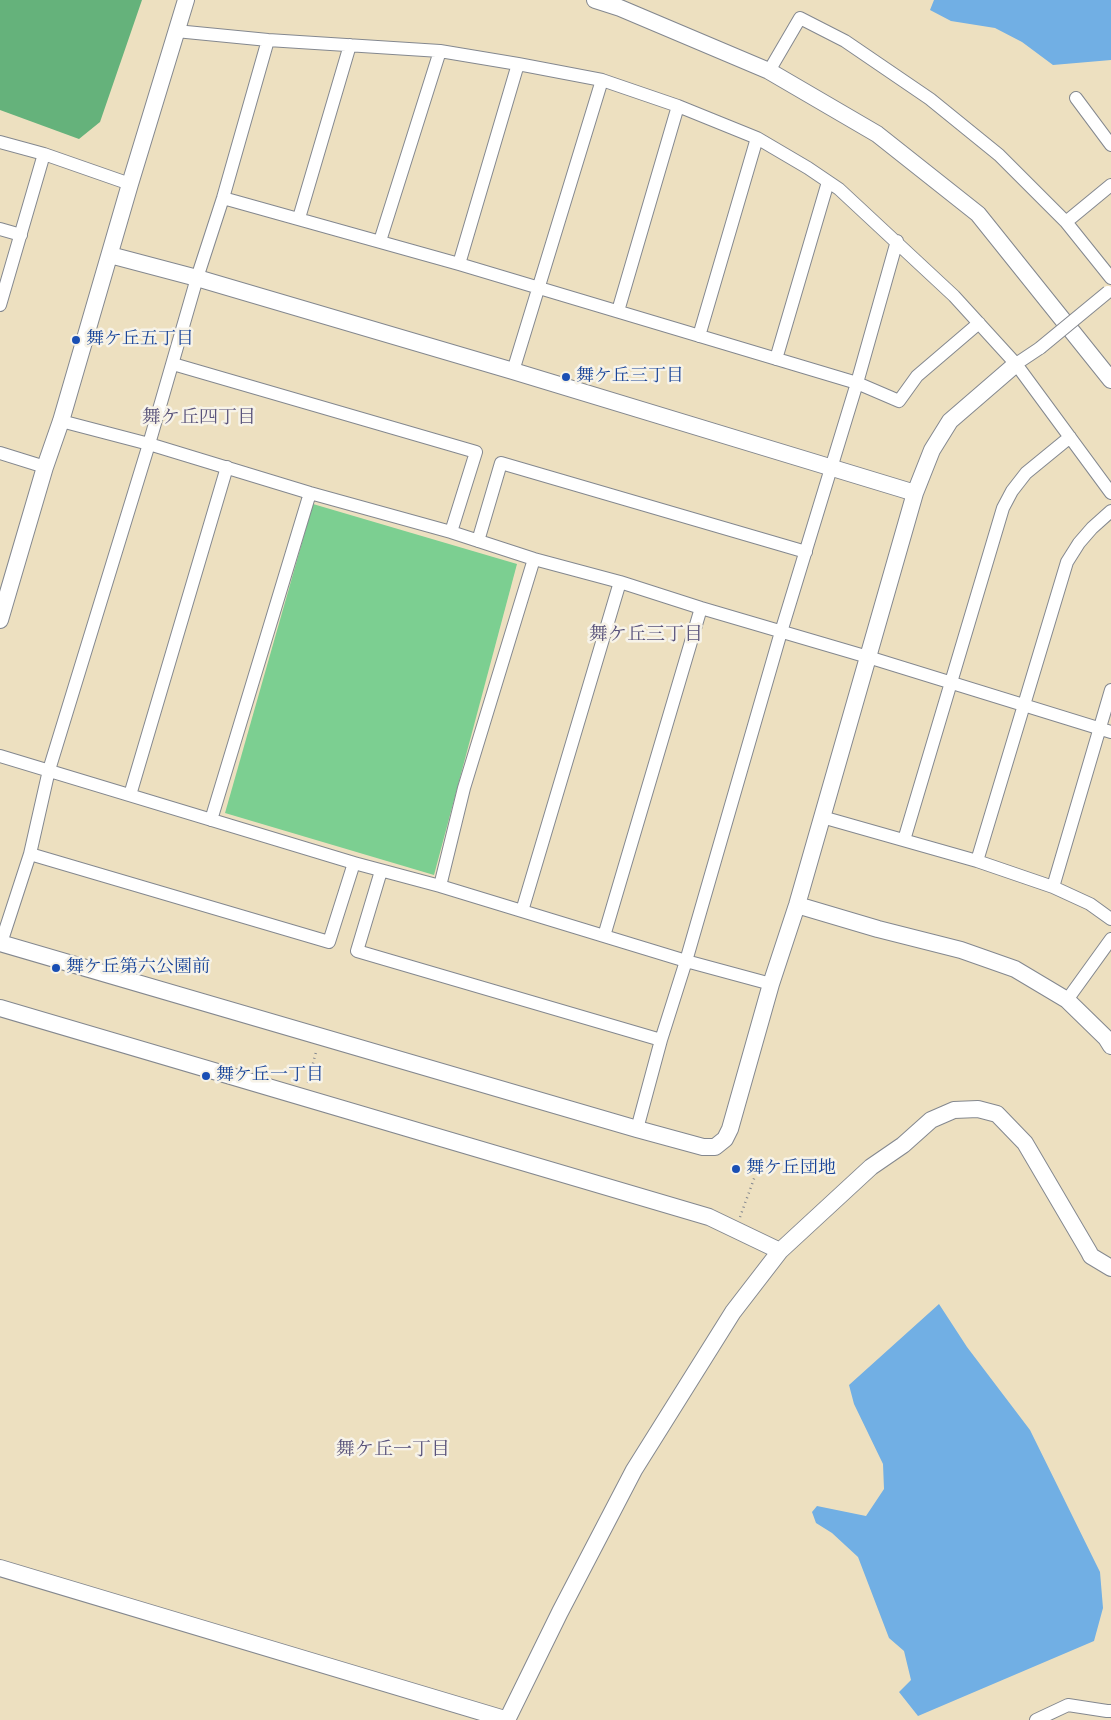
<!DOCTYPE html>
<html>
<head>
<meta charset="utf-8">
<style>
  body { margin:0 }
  canvas { display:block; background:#ede0c0 }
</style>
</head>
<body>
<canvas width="1111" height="1720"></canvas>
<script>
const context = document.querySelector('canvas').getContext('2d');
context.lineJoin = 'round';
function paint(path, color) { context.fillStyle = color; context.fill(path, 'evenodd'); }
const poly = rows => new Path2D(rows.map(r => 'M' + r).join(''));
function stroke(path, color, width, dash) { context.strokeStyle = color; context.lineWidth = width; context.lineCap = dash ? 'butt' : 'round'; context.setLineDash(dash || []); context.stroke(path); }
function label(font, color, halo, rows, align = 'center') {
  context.font = font + ' "IM FELL English","Noto Serif JP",serif'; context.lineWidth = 5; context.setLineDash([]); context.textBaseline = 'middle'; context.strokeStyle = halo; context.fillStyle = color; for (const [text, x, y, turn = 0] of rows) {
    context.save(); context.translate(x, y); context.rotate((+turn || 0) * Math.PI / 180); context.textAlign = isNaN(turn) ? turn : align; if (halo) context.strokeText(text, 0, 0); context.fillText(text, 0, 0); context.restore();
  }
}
const green = poly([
  [313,504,517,564,434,875,225,813]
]);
const forest = poly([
  [0,0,142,0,100,122,79,139,0,110]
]);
const water = poly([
  [934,0,1111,0,1111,60,1053,65,1022,42,995,28,951,21,930,10],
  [939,1304,967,1347,1030,1430,1100,1572,1103,1608,1094,1641,918,1716,899,1692,911,1680,904,1651,889,1638,858,1557,832,1533,816,1523,812,1512,817,1506,866,1516,884,1489,883,1464,854,1404,849,1385]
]);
const path = poly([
  [308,1083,316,1052],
  [740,1217,755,1176]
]);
const minor = poly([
  [176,31,268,40,440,51,518,64,602,80,678,106,757,138,808,168,839,189,954,296,1016,364,1111,493],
  [769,71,800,18,845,41,930,99,999,155,1066,222,1111,278],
  [1076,98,1111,145],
  [0,142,44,154,130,184],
  [223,198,459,264,857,383,899,401,917,376,979,323],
  [299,218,350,45],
  [1066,222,1111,185],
  [0,229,21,235],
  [380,241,440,51],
  [459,264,518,64],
  [0,305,44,154],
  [618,311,678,106],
  [699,336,757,138],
  [776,359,828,182],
  [173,364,476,452,451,532],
  [1016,364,1040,348],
  [513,371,602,80],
  [61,421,149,444,310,493,451,532,534,559,620,582,701,608,868,657,1111,732],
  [0,453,45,467],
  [478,541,501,463,806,552],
  [0,756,354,863,440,886,686,961,771,984],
  [130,795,227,467],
  [822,817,977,861,1053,887,1090,904,1111,919],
  [211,820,310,493],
  [904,840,1003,508,1012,491,1026,473,1070,437],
  [30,854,329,942,354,863],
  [977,861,1067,562,1079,543,1092,528,1111,511],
  [381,871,357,951,661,1040],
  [440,886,464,788,534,559],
  [1053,887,1111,690],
  [522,911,620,582],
  [604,936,701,608],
  [1,943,30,854,49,770,149,444,197,278,223,198,268,40],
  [1067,1000,1111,939],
  [637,1129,661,1040,686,961,781,632,857,383,897,241],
  [1036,1720,1068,1705,1107,1711,1111,1711]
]);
const tertiary = poly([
  [595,0,620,8,769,71,877,134,978,214,1111,380],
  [110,255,197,278,513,371,915,493],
  [0,620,45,467,61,421,130,184,186,0],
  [797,905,878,929,961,950,1015,969,1067,1000,1106,1038,1111,1046],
  [0,943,637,1129,703,1147,715,1147,725,1139,730,1129,771,984,797,905,915,493,932,450,950,421,1016,364],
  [0,1008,709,1217,780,1251],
  [0,1568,508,1720],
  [507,1720,560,1612,634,1470,733,1312,780,1251,871,1167,903,1145,931,1120,954,1110,978,1109,997,1114,1025,1143,1089,1252,1091,1256,1111,1268]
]);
const minorBridge = poly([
  [1040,348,1108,292]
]);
const markers = [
  [76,340,5,"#1a4fb4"],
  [566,377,5,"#1a4fb4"],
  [56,968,5,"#1a4fb4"],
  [206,1076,5,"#1a4fb4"],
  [736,1169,5,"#1a4fb4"]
];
const transitNames = [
  ["舞ケ丘五丁目",86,340],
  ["舞ケ丘三丁目",576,377],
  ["舞ケ丘第六公園前",66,968],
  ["舞ケ丘一丁目",216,1076],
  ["舞ケ丘団地",746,1169]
];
const neighbourhoodNames = [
  ["舞ケ丘四丁目",199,419],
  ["舞ケ丘三丁目",646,636],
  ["舞ケ丘一丁目",393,1451]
];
paint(green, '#7ccf91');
paint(forest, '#65b27b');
paint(water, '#71afe4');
stroke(minor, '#84888f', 14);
stroke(tertiary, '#84888f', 18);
stroke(path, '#84888f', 2.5, [1, 4]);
stroke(minor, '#fff', 12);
stroke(tertiary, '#fff', 16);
stroke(minorBridge, '#84888f', 14, []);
stroke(minorBridge, '#fff', 12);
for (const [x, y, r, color] of markers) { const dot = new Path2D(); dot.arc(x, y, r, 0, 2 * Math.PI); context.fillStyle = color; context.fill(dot); stroke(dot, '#f7f3e8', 2); }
label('18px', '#164399', '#f7f3e8', transitNames, 'left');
label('19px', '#59537b', '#f7f3e8', neighbourhoodNames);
</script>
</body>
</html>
